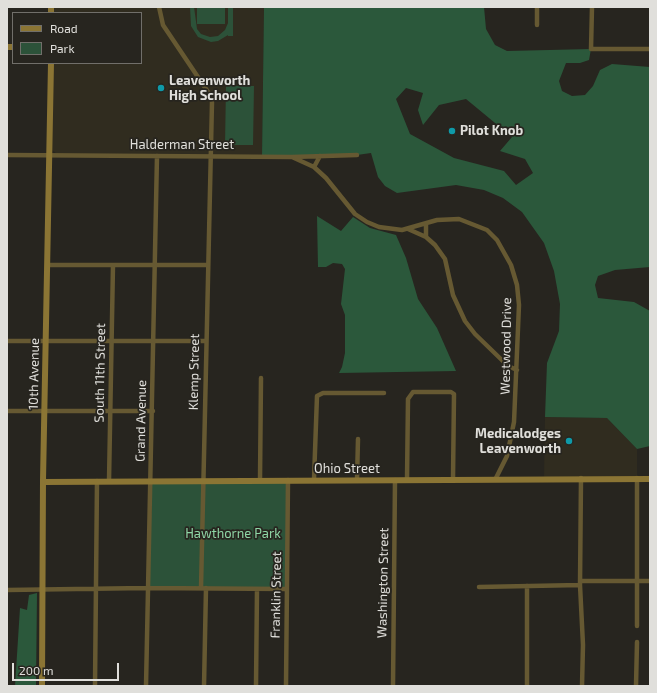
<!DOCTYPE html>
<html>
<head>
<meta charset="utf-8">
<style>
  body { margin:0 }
  #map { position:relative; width:657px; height:693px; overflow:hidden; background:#27251f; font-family:"Exo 2",sans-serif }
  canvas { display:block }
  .frame { position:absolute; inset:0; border:8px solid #e0dfdb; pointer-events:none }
  .legend { position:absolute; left:12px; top:12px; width:130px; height:52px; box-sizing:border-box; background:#27251f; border:1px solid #716f6a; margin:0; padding:5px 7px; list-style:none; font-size:12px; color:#e0dfdb }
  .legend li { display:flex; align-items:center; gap:8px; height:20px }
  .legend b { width:20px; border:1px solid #716f6a }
  .scale { position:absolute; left:12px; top:663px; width:107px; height:18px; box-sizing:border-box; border:2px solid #e0dfdb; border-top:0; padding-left:5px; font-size:12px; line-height:14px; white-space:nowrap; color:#e0dfdb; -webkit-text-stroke:3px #27251f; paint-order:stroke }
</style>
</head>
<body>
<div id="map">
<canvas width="657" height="693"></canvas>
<div class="frame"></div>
<ul class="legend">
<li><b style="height:5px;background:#8b7534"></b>Road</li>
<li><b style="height:11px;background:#2c5239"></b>Park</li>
</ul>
<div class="scale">200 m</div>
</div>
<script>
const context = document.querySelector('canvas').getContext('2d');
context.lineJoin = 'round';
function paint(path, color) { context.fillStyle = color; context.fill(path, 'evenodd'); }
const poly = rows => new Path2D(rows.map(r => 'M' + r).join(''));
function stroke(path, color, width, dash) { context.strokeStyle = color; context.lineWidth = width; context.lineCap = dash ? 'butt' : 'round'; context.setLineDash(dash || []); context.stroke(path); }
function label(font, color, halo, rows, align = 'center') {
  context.font = font + ' "Exo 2",sans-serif'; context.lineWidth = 3.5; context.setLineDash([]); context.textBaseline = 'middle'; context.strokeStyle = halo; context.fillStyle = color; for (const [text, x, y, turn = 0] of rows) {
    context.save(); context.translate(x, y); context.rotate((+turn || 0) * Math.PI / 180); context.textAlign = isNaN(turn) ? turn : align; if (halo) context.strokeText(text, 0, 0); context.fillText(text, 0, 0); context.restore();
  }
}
const built = poly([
  [51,7,264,7,262,156,57,154,52,150,52,63,141,63,141,13,51,13],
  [545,417,607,418,637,449,637,478,544,478]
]);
const green = poly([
  [190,7,194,7,197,29,201,34,210,37,218,36,225,30,228,23,228,7,233,7,233,36,228,36,228,35,218,41,211,42,198,37,191,26],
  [197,7,225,7,225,24,197,24],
  [226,86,254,86,253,145,225,145],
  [288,480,287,589,149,588,152,481]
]);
const forest = poly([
  [264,7,484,7,486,29,495,45,507,51,591,49,589,60,580,63,566,63,559,81,562,91,572,96,585,95,593,86,600,70,612,64,650,67,650,267,615,270,598,276,595,285,598,298,634,302,650,311,650,446,637,449,607,418,545,417,547,363,559,331,560,304,554,271,544,243,522,212,503,198,484,190,456,185,397,193,385,186,378,177,371,153,357,155,262,156],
  [406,88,423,93,418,110,423,125,439,105,466,99,512,137,500,151,525,159,533,173,516,185,504,171,454,158,410,134,396,99],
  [317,216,341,231,353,217,370,228,396,235,406,258,418,299,437,328,456,371,339,373,342,367,345,353,345,315,341,304,345,269,342,264,333,263,326,267,318,267],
  [37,593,36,686,15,686,20,608,27,610,29,595]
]);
const street = poly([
  [159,7,163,25,210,95,212,102,201,588],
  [537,7,537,25],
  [592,7,591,49,650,49],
  [7,155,292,157,357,155],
  [292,157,314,167,326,178,355,214,367,222,379,227,402,230,437,220,459,219,487,230,497,240,511,265,517,285,519,305,514,422,507,456,496,478],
  [314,167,320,156],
  [408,229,426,237,435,245,445,259,453,295,465,321,475,334,508,366,517,370],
  [426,237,426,224],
  [47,265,208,265],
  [7,341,206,341],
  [7,411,153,411],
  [581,478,580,585,583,645,582,686],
  [314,479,317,396,323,393,384,393],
  [260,480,261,378],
  [357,480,358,439],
  [407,480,408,399,413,392,451,392,454,394,453,479],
  [109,481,113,265],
  [580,581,650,581],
  [479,587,580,585],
  [7,590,146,588,287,589],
  [637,626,637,478],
  [95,686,97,481],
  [146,686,157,156],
  [204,686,206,588],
  [256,686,257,589],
  [286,686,288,480],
  [393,686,395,480],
  [527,686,527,586],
  [636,686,637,642]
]);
const secondary = poly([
  [51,13,51,7],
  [7,47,13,47],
  [43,482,650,479],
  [42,686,43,480,51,63]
]);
const markers = [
  [161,88,4,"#0f9aa8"],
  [452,131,4,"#0f9aa8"],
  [569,441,4,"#0f9aa8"]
];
const poiNames = [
  ["Leavenworth",169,81],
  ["High School",169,96],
  ["Pilot Knob",460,131],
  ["Medicalodges",561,434,"right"],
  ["Leavenworth",561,449,"right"]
];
const streetNames = [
  ["Halderman Street",182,145],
  ["Westwood Drive",506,346,-89],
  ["Klemp Street",194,372,-89],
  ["South 11th Street",100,373,-89],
  ["10th Avenue",34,374,-89],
  ["Grand Avenue",141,421,-89],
  ["Ohio Street",347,469],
  ["Washington Street",383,583,-89],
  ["Franklin Street",276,595,-89]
];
const parkNames = [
  ["Hawthorne Park",233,534]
];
paint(built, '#302c1f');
paint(green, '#2c5239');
paint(forest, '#2b583b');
stroke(street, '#665932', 4.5);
stroke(secondary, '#8b7534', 6);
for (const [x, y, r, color] of markers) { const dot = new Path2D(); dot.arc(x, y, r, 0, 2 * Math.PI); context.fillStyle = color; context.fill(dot); stroke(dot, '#27251f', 1.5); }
label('bold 13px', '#e0dfdb', '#27251f', poiNames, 'left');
label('13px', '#e0dfdb', '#27251f', streetNames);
label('13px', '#8fd6a6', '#27251f', parkNames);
</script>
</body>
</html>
